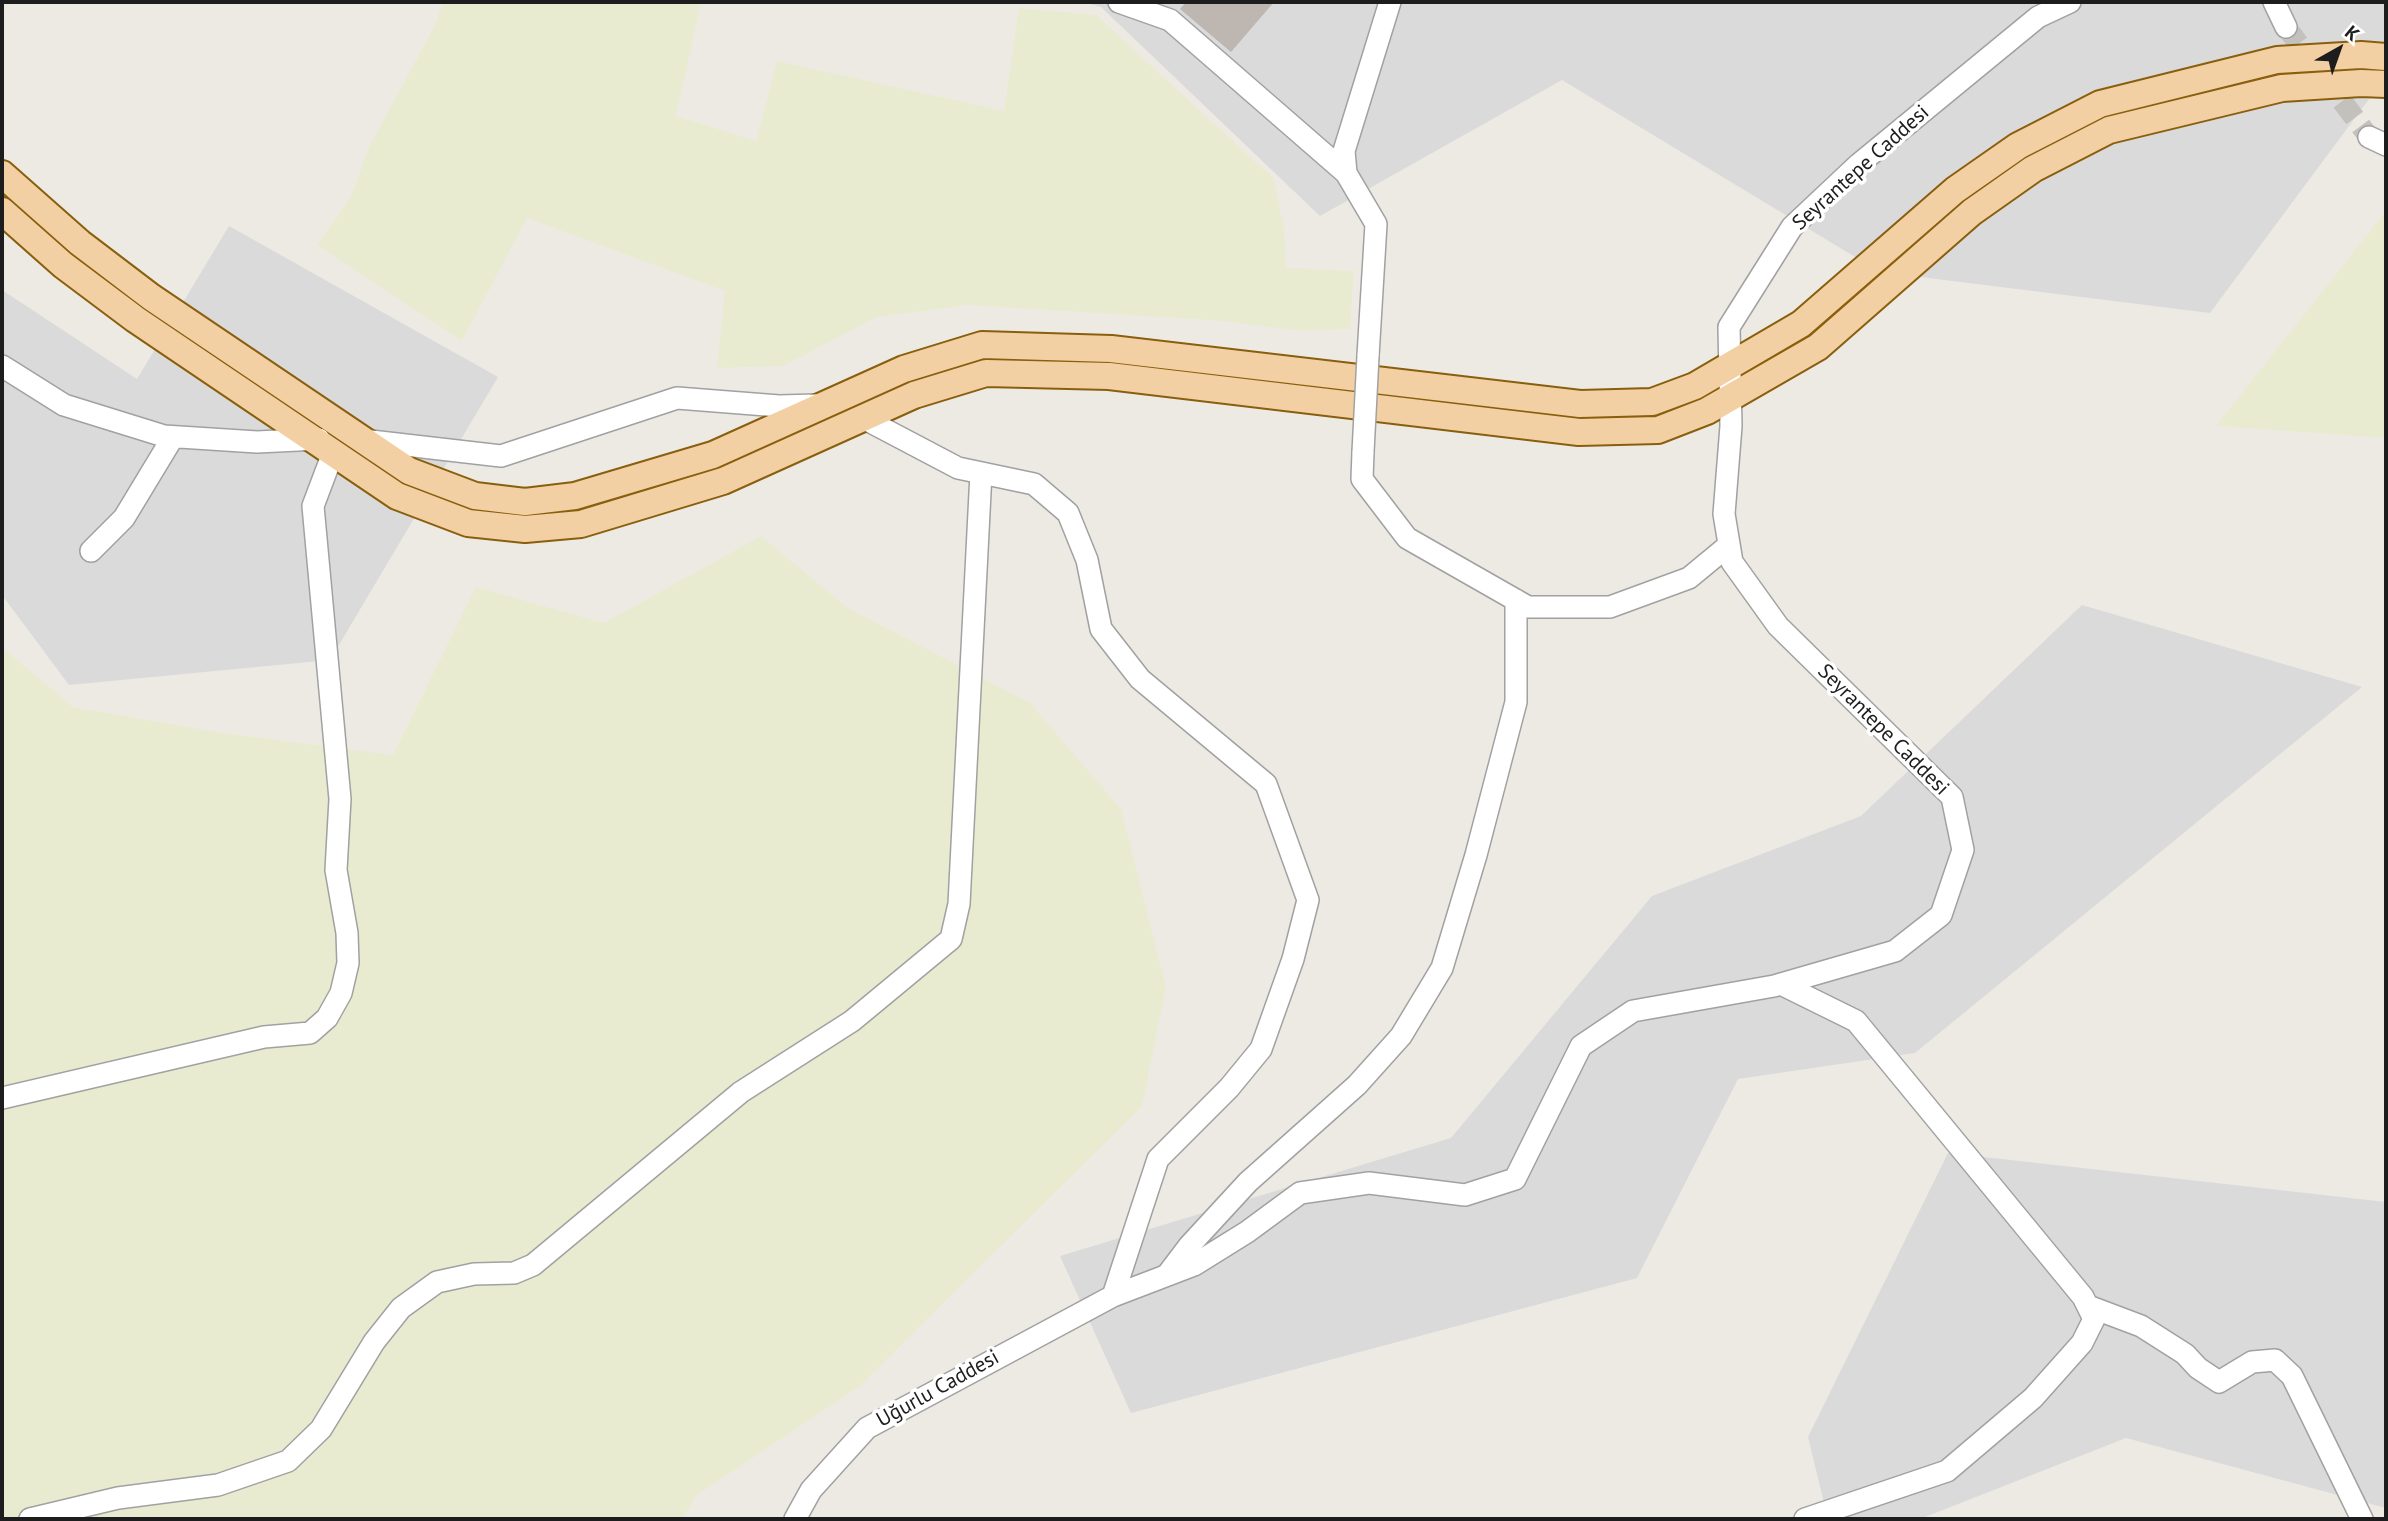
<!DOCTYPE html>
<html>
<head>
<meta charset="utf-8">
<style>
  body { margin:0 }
  #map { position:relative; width:2388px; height:1521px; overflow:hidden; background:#edeae4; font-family:"PT Sans",sans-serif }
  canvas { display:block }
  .frame { position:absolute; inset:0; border:4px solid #1d1d1d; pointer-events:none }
  .north { position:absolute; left:2304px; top:14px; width:70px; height:70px; -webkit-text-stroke:5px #fff; paint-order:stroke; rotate:40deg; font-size:19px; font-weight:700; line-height:28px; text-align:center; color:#1d1d1d }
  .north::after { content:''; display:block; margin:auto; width:24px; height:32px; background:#1d1d1d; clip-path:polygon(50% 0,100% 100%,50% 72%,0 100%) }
</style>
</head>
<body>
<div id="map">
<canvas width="2388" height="1521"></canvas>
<div class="frame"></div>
<div class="north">K</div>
</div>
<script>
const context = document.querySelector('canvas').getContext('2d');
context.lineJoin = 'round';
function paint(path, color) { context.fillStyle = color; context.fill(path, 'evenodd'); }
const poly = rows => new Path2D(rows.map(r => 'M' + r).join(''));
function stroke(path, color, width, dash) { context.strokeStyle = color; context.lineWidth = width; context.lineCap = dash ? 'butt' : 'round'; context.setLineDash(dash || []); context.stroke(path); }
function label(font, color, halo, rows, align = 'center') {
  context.font = font + ' "PT Sans",sans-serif'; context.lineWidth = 7; context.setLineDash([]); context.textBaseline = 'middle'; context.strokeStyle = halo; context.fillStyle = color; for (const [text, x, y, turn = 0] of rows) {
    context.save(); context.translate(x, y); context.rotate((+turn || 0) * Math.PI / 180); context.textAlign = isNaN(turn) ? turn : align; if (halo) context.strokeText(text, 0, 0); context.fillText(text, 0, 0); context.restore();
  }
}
const residential = poly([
  [1083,2,2386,2,2386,82,2381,83,2210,313,1880,272,1562,80,1320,216,1101,7],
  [229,226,498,377,330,660,69,685,2,595,2,290,137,379],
  [2082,605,2362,687,1915,1053,1738,1079,1637,1278,1131,1413,1060,1256,1451,1138,1652,896,1861,816],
  [1948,1153,2386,1202,2386,1508,2126,1438,1920,1519,1828,1519,1808,1437]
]);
const farmland = poly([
  [443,2,701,2,676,116,756,141,777,61,1004,111,1019,8,1096,15,1274,179,1284,230,1286,268,1354,271,1350,329,1302,331,1222,321,967,305,877,317,783,366,717,368,725,291,527,218,462,341,317,245,351,197,370,145,435,25],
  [2386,211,2386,438,2216,426],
  [761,536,848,608,1030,703,1121,809,1166,987,1142,1106,860,1386,697,1495,682,1519,2,1519,2,647,73,707,222,733,393,755,476,587,604,623]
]);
const building = poly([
  [1186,2,1274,2,1231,52,1180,9]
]);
const minorTunnel = poly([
  [2286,27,2369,137]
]);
const minor = poly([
  [1119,2,1170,20,1346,173],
  [2274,2,2286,27],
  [2369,137,2386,145],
  [1368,356,1376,224,1346,173,1344,151,1390,2],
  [2,366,64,405,164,436,257,442,319,439],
  [863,418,958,468,1034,484,1068,513,1087,560,1101,629,1140,679,1266,784,1308,900,1293,959,1261,1049,1229,1088,1158,1159,1113,1296],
  [362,440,501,456,677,398,779,406,816,405],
  [1363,452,1362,479,1407,538,1528,607,1610,607,1689,578,1729,545],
  [91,551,124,518,173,437],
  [1781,984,1856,1021,2083,1297,2094,1319,2082,1343,2033,1398,1947,1471,1805,1519],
  [2,1098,264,1037,310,1033,327,1018,341,993,348,963,347,933,336,870,340,799,313,506,333,453],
  [1167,1275,1189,1246,1248,1182,1357,1085,1401,1036,1442,968,1476,855,1516,702,1516,600],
  [2088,1306,2141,1326,2185,1354,2198,1368,2219,1382,2252,1362,2275,1360,2292,1376,2362,1519],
  [30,1519,118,1498,218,1485,288,1461,321,1429,374,1342,401,1308,437,1282,474,1274,514,1273,533,1265,741,1092,852,1021,951,939,959,904,981,473],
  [795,1519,811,1490,867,1428,1113,1296,1194,1265,1247,1232,1300,1193,1369,1183,1465,1195,1515,1179,1581,1046,1633,1011,1774,986,1895,951,1941,915,1963,850,1952,797,1778,626,1732,562,1724,514,1731,426,1729,327,1792,227,1859,164,2038,17,2070,2]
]);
const major = poly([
  [2,174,80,243,151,297,409,471,475,496,525,502,575,496,713,455,904,369,982,345,1111,349,1580,404,1652,402,1695,386,1801,324,1955,190,2018,146,2100,104,2277,60,2361,55,2386,57],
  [2,211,63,265,135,319,397,496,468,523,525,529,581,524,723,481,914,395,986,373,1109,376,1579,432,1658,430,1707,411,1818,347,1972,212,2033,169,2109,130,2282,88,2361,83,2386,84]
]);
const minorBridge = poly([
  [1363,452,1368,356]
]);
const streetNames = [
  ["Seyrantepe Caddesi",1861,168,-42],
  ["Seyrantepe Caddesi",1883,730,45],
  ["Uğurlu Caddesi",938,1389,-29]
];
paint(residential, '#dbdada');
paint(farmland, '#e9ebd0');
paint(building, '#bdb6b1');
stroke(minorTunnel, '#c3c1bc', 21, [21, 10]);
stroke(minor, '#a1a1a1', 24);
stroke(major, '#895f0d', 30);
stroke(minor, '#fff', 21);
stroke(major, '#f3d0a3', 26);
stroke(minorBridge, '#a1a1a1', 24, []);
stroke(minorBridge, '#fff', 21);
label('21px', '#1d1d1d', '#fff', streetNames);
</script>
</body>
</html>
